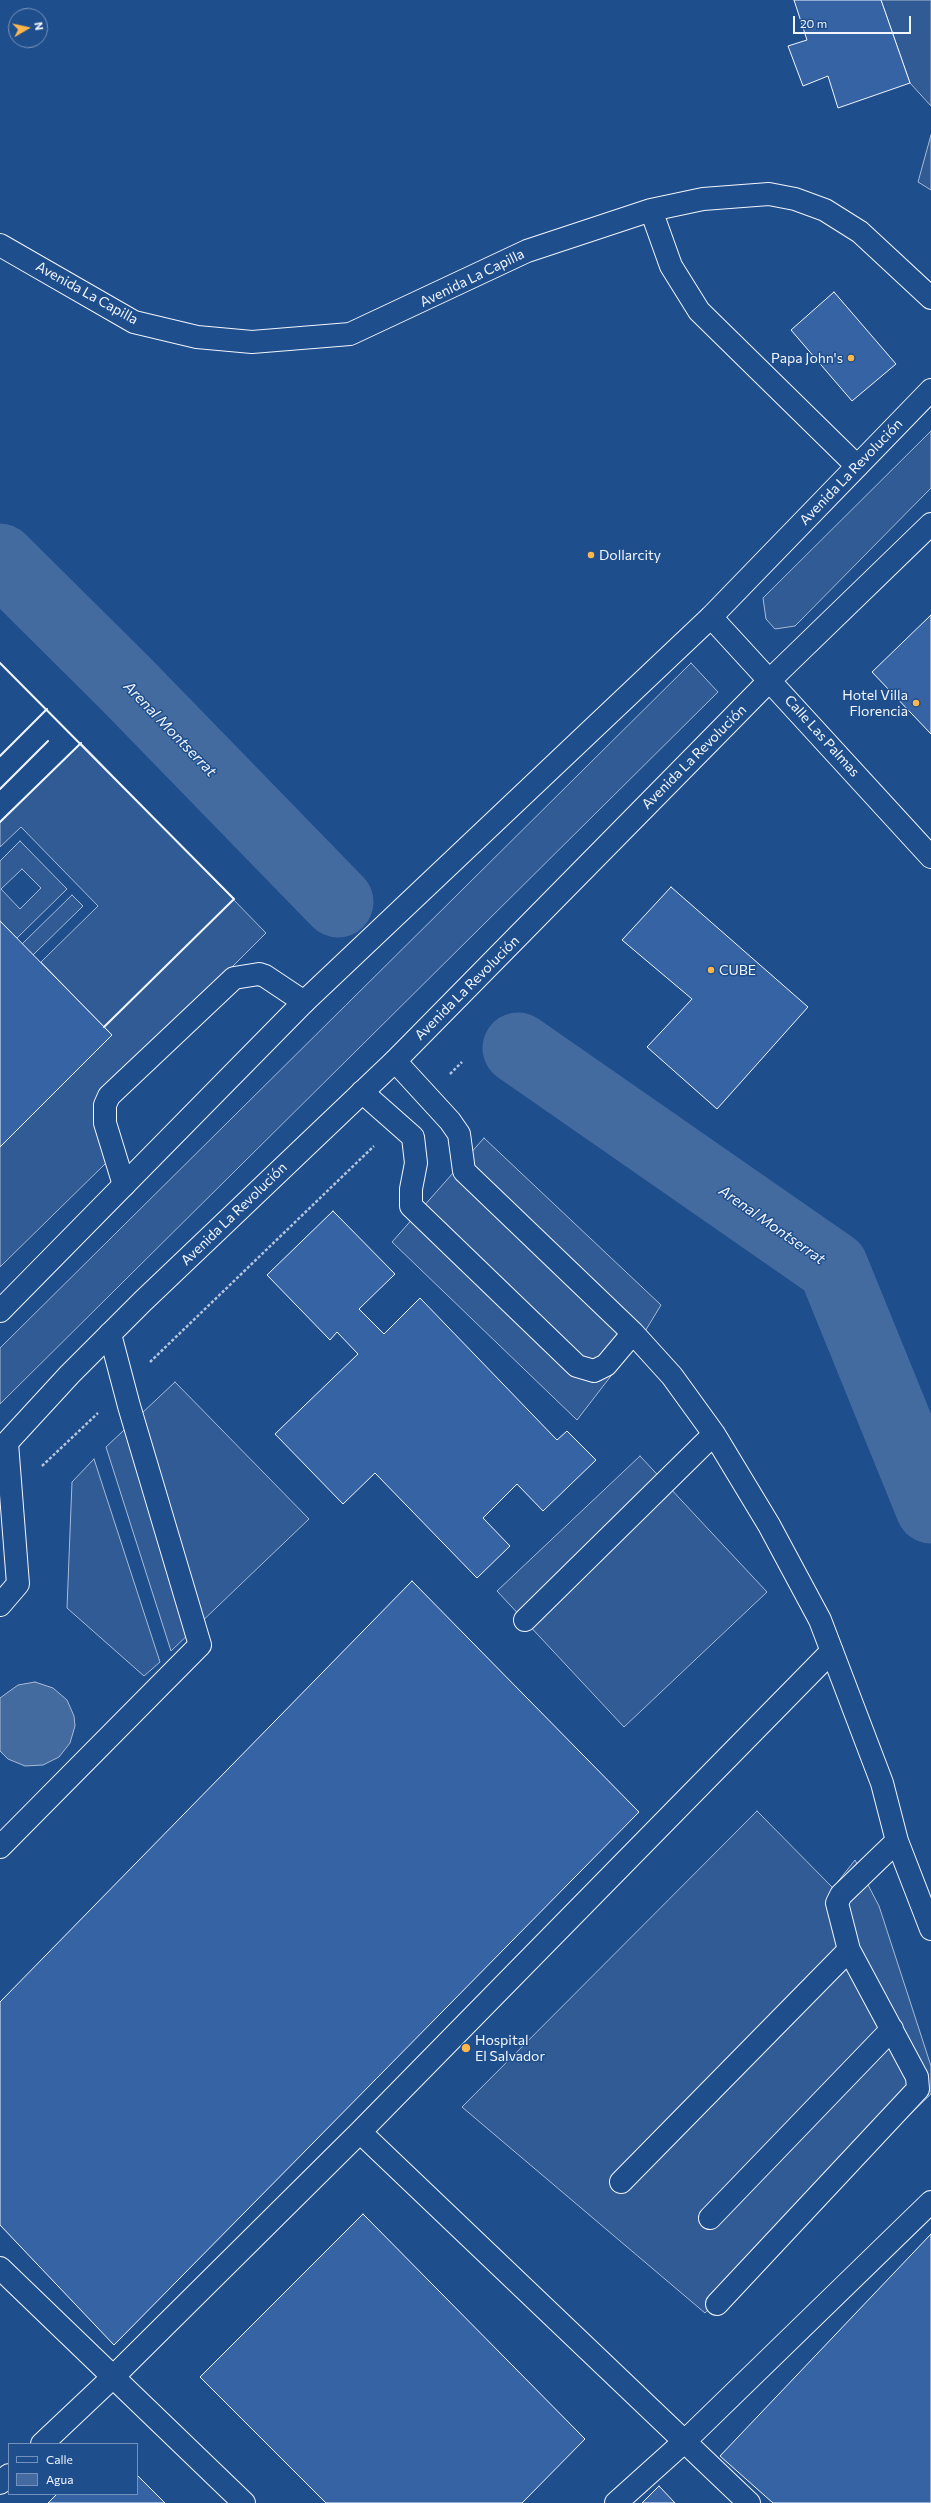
<!DOCTYPE html>
<html>
<head>
<meta charset="utf-8">
<style>
  body { margin:0 }
  #map { position:relative; width:931px; height:2503px; overflow:hidden; background:#1f4e8c; font-family:Commissioner,sans-serif }
  canvas { display:block }
  .legend { position:absolute; left:8px; top:2443px; width:130px; height:52px; box-sizing:border-box; background:#1f4e8c; border:1px solid #7391ba; margin:0; padding:5px 7px; list-style:none; font-size:12px; color:#f2f6ff }
  .legend li { display:flex; align-items:center; gap:8px; height:20px }
  .legend b { width:20px; border:1px solid #7391ba }
  .north { position:absolute; left:8px; top:8px; width:40px; height:40px; box-sizing:border-box; background:#1f4e8c; border:1px solid #7391ba; border-radius:50%; rotate:81deg; font-size:11px; font-weight:700; line-height:16px; text-align:center; color:#f2f6ff }
  .north::after { content:''; display:block; margin:auto; width:14px; height:18px; background:#ffb74d; clip-path:polygon(50% 0,100% 100%,50% 72%,0 100%) }
  .scale { position:absolute; left:793px; top:16px; width:118px; height:18px; box-sizing:border-box; border:2px solid #f2f6ff; border-top:0; padding-left:5px; font-size:12px; line-height:14px; white-space:nowrap; color:#f2f6ff; -webkit-text-stroke:3px #1f4e8c; paint-order:stroke }
</style>
</head>
<body>
<div id="map">
<canvas width="931" height="2503"></canvas>
<ul class="legend">
<li><b style="height:5px;background:#1f4e8c"></b>Calle</li>
<li><b style="height:11px;background:#446ba0"></b>Agua</li>
</ul>
<div class="north">N</div>
<div class="scale">20 m</div>
</div>
<script>
const context = document.querySelector('canvas').getContext('2d');
context.lineJoin = 'round';
function paint(path, color) { context.fillStyle = color; context.fill(path, 'evenodd'); }
const poly = rows => new Path2D(rows.map(r => 'M' + r).join(''));
function stroke(path, color, width, dash) { context.strokeStyle = color; context.lineWidth = width; context.lineCap = dash ? 'butt' : 'round'; context.setLineDash(dash || []); context.stroke(path); }
function label(font, color, halo, rows, align = 'center') {
  context.font = font + ' Commissioner,sans-serif'; context.lineWidth = 3; context.setLineDash([]); context.textBaseline = 'middle'; context.strokeStyle = halo; context.fillStyle = color; for (const [text, x, y, turn = 0] of rows) {
    context.save(); context.translate(x, y); context.rotate((+turn || 0) * Math.PI / 180); context.textAlign = isNaN(turn) ? turn : align; if (halo) context.strokeText(text, 0, 0); context.fillText(text, 0, 0); context.restore();
  }
}
const built = poly([
  [881,0,931,0,931,106,910,83,881,0],
  [931,135,931,190,918,182,931,135],
  [931,431,931,488,795,626,775,629,766,619,763,598,931,431],
  [691,663,718,692,0,1404,0,1348,691,663],
  [81,743,266,933,95,1104,107,1162,0,1267,0,1147,112,1035,41,962,98,906,21,827,0,847,0,822,81,743],
  [20,841,67,889,17,938,0,921,0,861,20,841],
  [22,869,41,888,20,909,1,889,22,869],
  [72,895,83,906,33,955,22,944,72,895],
  [484,1138,661,1305,644,1333,577,1420,392,1242,484,1138],
  [175,1382,309,1519,171,1651,106,1447,175,1382],
  [640,1456,767,1592,624,1727,497,1591,640,1456],
  [94,1459,160,1662,144,1676,67,1608,72,1482,94,1459],
  [757,1811,833,1888,855,1860,879,1906,931,2066,931,2094,705,2313,462,2107,757,1811]
]);
const water = poly([
  [35,1682,53,1688,67,1700,74,1716,75,1726,70,1743,59,1757,43,1765,25,1766,8,1759,0,1751,0,1698,18,1685,35,1682]
]);
const river = poly([
  [0,559,125,683,338,902],
  [518,1048,833,1267,931,1508]
]);
const building = poly([
  [794,0,881,0,910,83,838,108,828,76,803,86,788,46,807,40,794,0],
  [834,292,896,364,852,401,791,330,834,292],
  [931,615,931,734,872,672,931,615],
  [671,887,808,1007,717,1109,647,1047,692,999,622,940,671,887],
  [0,921,112,1035,0,1147,0,921],
  [333,1211,395,1274,359,1309,384,1334,420,1298,557,1440,567,1431,596,1460,543,1511,517,1484,483,1518,510,1546,477,1578,375,1473,343,1504,275,1434,358,1354,337,1332,330,1340,267,1275,333,1211],
  [412,1581,639,1812,114,2345,0,2225,0,2002,412,1581],
  [363,2214,585,2439,522,2503,326,2503,200,2377,363,2214],
  [931,2234,931,2503,773,2503,720,2456,931,2234],
  [137,2475,165,2503,48,2503,57,2494,137,2494,137,2475],
  [659,2486,675,2503,642,2503,659,2486]
]);
const path = poly([
  [450,1074,462,1062],
  [150,1362,374,1146],
  [42,1466,98,1413]
]);
const minor = poly([
  [651,210,671,266,699,311,857,466],
  [0,245,134,322,197,337,252,342,350,334,527,251,651,210,703,199,769,194,795,199,825,210,860,232,931,298],
  [711,617,931,857],
  [395,1061,450,1121,459,1134,464,1171,633,1333,672,1376,714,1434,769,1525,820,1620,882,1783,897,1841,931,1929],
  [362,1092,413,1137,416,1163,411,1189,411,1206,577,1366,594,1371,606,1365,633,1333],
  [124,1185,105,1123,105,1105,109,1096,234,978,259,974,265,976,304,1002],
  [0,1605,18,1584,7,1443],
  [525,1620,714,1434],
  [0,1847,200,1645,129,1406,110,1334],
  [360,2132,749,2503],
  [621,2182,849,1950],
  [710,2218,892,2029],
  [0,2268,244,2503],
  [717,2304,918,2089,917,2077,849,1950,837,1903,841,1895,897,1841],
  [42,2444,113,2377,360,2132,832,1651],
  [0,2483,9,2475],
  [616,2503,685,2441,931,2202]
]);
const major = poly([
  [0,1311,304,1002,711,617,931,390],
  [0,1450,70,1374,143,1301,395,1061,771,679,931,524]
]);
const wall = poly([
  [0,663,234,899,104,1027],
  [0,756,47,709],
  [0,789,48,741],
  [0,822,81,743]
]);
const markers = [
  [851,358,4,"#ffb74d"],
  [591,555,4,"#ffb74d"],
  [916,703,4,"#ffb74d"],
  [711,970,4,"#ffb74d"],
  [466,2048,5,"#ffb74d"]
];
const streetNames = [
  ["Avenida La Capilla",472,278,-26],
  ["Avenida La Capilla",87,293,29],
  ["Avenida La Revolución",851,472,-46],
  ["Calle Las Palmas",822,736,48],
  ["Avenida La Revolución",694,757,-45],
  ["Avenida La Revolución",467,988,-45],
  ["Avenida La Revolución",234,1214,-44]
];
const poiNames = [
  ["Papa John's",843,358,"right"],
  ["Dollarcity",599,555],
  ["Hotel Villa",908,695,"right"],
  ["Florencia",908,711,"right"],
  ["CUBE",719,970],
  ["Hospital",475,2040],
  ["El Salvador",475,2056]
];
const waterNames = [
  ["Arenal Montserrat",170,729,46],
  ["Arenal Montserrat",772,1225,35]
];
paint(built, '#305b95');
stroke(built, '#a8bbd7', 1);
paint(water, '#446ba0');
stroke(water, '#a8bbd7', 1);
stroke(river, '#446ba0', 71);
paint(building, '#3563a3');
stroke(building, '#f2f6ff', 1);
stroke(minor, '#f2f6ff', 24);
stroke(major, '#f2f6ff', 24);
stroke(path, '#b3c4dc', 2.5, [3, 2]);
stroke(minor, '#1f4e8c', 22);
stroke(major, '#1f4e8c', 22);
stroke(wall, '#f2f6ff', 2);
for (const [x, y, r, color] of markers) { const dot = new Path2D(); dot.arc(x, y, r, 0, 2 * Math.PI); context.fillStyle = color; context.fill(dot); stroke(dot, '#1f4e8c', 1.5); }
label('14px', '#f2f6ff', '#1f4e8c', streetNames);
label('14px', '#f2f6ff', '#1f4e8c', poiNames, 'left');
label('italic 15px', '#f2f6ff', '#1f4e8c', waterNames);
</script>
</body>
</html>
